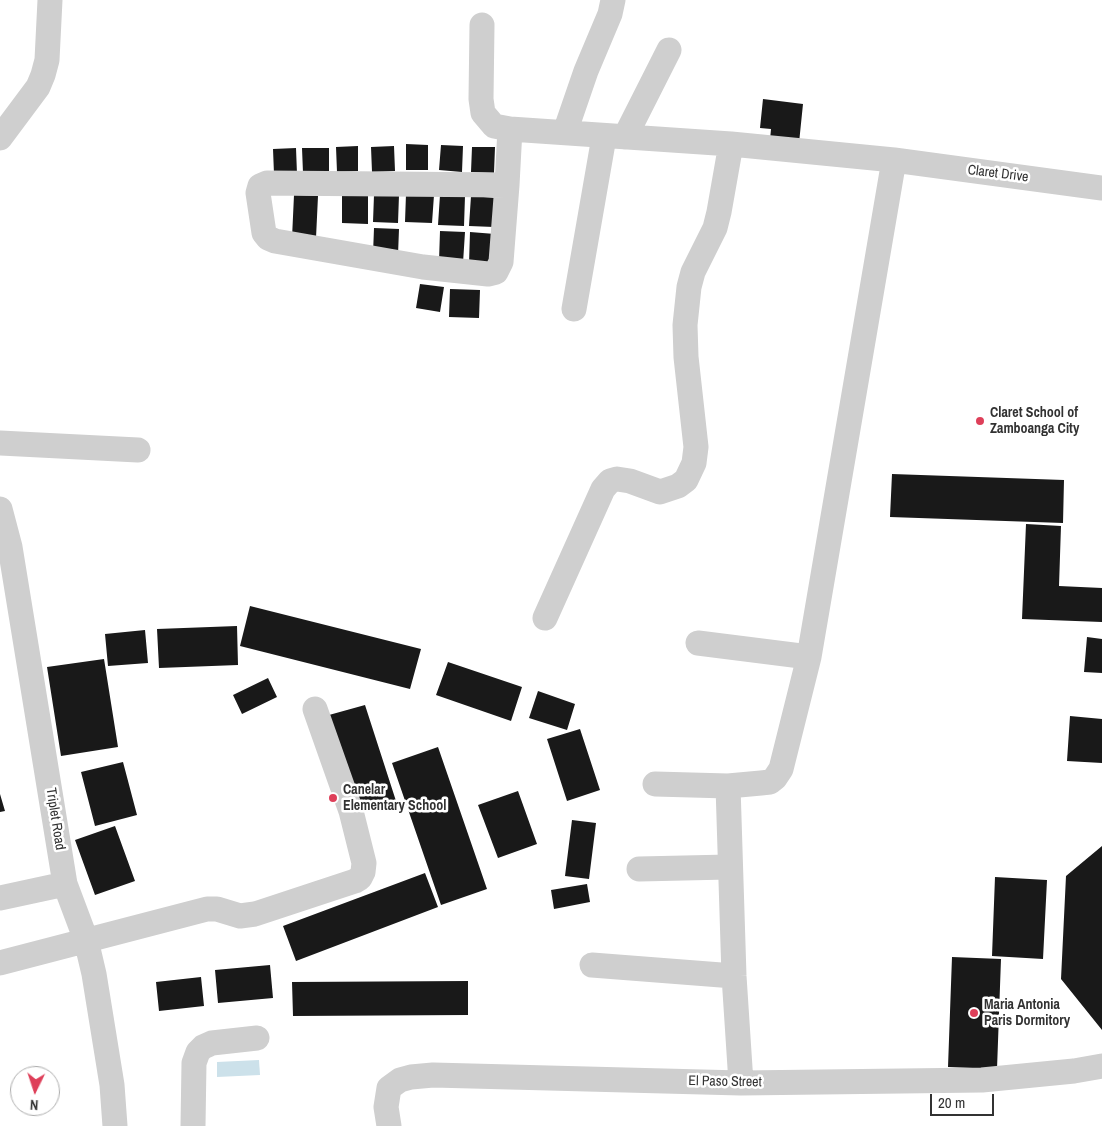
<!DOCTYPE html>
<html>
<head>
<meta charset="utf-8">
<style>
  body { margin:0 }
  #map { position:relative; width:1102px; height:1126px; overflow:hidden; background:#fff; font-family:"Archivo Narrow",sans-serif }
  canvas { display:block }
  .north { position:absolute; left:10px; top:1066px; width:50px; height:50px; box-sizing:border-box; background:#fff; border:1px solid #adadad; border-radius:50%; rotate:184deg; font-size:14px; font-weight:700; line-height:20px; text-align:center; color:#323232 }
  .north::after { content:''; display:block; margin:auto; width:18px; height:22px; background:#de3f59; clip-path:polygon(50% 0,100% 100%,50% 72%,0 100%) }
  .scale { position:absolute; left:930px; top:1094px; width:64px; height:22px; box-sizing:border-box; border:2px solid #323232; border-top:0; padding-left:6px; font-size:15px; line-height:18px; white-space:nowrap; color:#323232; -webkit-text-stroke:4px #fff; paint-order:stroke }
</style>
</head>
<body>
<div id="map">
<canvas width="1102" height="1126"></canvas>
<div class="north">N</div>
<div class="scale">20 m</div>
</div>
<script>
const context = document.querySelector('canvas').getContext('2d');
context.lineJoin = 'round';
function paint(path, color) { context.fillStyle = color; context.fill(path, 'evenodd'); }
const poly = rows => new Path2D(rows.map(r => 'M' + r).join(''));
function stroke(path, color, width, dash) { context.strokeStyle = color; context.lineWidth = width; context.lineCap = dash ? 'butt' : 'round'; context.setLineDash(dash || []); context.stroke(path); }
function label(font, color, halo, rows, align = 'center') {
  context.font = font + ' "Archivo Narrow",sans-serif'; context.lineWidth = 5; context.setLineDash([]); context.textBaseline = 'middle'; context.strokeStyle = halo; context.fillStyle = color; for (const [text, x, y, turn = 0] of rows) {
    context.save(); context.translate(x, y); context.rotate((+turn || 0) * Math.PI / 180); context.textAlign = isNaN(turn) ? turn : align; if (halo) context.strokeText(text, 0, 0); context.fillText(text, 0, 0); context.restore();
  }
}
const water = poly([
  [259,1060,260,1075,217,1077,217,1062]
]);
const building = poly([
  [763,99,803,104,799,143,770,140,771,129,760,128],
  [406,144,428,145,428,170,406,170],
  [441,145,463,146,462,172,439,170],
  [358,146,358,171,337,172,336,147],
  [394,146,395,171,372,172,371,147],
  [472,147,495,147,494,173,471,172],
  [296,148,297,174,274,174,273,149],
  [302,148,329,148,329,173,303,173],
  [406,194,434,195,432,223,405,222],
  [294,195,318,196,316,238,292,238],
  [342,195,368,195,368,224,342,223],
  [374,195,399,195,398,223,373,222],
  [440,195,465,196,464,226,438,225],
  [471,196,496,198,494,227,469,226],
  [374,228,399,229,398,255,373,254],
  [440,231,465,232,463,263,439,261],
  [470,232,495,234,494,265,469,264],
  [420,284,444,287,440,312,416,308],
  [450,289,480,290,479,318,449,317],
  [892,474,1064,480,1063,523,890,517],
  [1026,524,1061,526,1059,586,1102,588,1102,622,1022,619],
  [250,606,421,649,410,689,240,646],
  [237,626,238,665,159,668,157,629],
  [145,630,148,663,108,666,105,634],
  [1087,637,1102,639,1102,673,1084,672],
  [104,659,118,747,61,756,47,667],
  [448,662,522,687,511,721,436,695],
  [268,678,277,697,242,714,233,695],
  [538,691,575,704,567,730,529,718],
  [365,705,396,801,362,811,329,715],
  [1070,716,1102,719,1102,763,1067,761],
  [580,729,600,790,567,801,547,739],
  [438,747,487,889,441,905,392,763],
  [123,762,137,815,95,826,81,772],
  [518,791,537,844,498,858,478,805],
  [0,794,5,811,0,812],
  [572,820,596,823,589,879,565,876],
  [115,826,135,881,95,895,75,840],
  [1102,846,1102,1030,1061,979,1066,876],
  [425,873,438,907,296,961,283,926],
  [995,877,1047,880,1043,959,992,956],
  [587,884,590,902,554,909,551,890],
  [952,957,1001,959,997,1069,948,1067],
  [270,965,273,998,218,1003,215,970],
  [201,977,204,1006,159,1011,156,982],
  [468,981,468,1015,293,1016,292,982]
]);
const minor = poly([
  [482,25,481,99,483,113,494,126,510,129,731,144,894,160,1102,188],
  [565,132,586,71,610,14,613,0],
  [625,137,669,50],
  [0,138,38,87,43,75,47,60,50,0],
  [507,185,267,183,260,186,258,193,264,233,268,238,275,241,423,267,488,274,496,272,501,262,507,185,510,129],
  [574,309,604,137],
  [0,443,138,450],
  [0,509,10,547,65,884,86,940,94,974,112,1085,115,1126],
  [545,618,603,489,610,481,617,479,630,481,660,492,678,486,686,480,694,463,696,447,686,357,685,325,689,287,693,272,715,228,719,212,731,144],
  [698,643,809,657],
  [655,784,728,786,761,783,770,782,775,778,781,769,809,657,894,160],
  [728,786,734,976,741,1083],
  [639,869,729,867],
  [0,898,65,884],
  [0,963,207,909,217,909,240,916,255,914,355,881,360,878,363,872,364,863,351,811,315,709],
  [592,965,734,976],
  [193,1126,194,1063,198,1052,203,1047,212,1043,257,1038],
  [389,1126,386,1107,389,1088,400,1080,411,1077,433,1075,741,1083,982,1080,1074,1071,1102,1066]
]);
const markers = [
  [980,421,5,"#de3f59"],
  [333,798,5,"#de3f59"],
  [974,1013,5,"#de3f59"]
];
const streetNames = [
  ["Claret Drive",998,174,7],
  ["Triplet Road",55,819,81],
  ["El Paso Street",725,1082,1]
];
const poiNames = [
  ["Claret School of",990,413],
  ["Zamboanga City",990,429],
  ["Canelar",343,790],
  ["Elementary School",343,806],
  ["Maria Antonia",984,1005],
  ["Paris Dormitory",984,1021]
];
paint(water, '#cce1ea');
paint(building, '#191919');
stroke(minor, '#cfcfcf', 25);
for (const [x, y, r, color] of markers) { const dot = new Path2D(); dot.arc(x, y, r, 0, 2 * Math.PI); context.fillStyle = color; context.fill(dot); stroke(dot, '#fff', 2); }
label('14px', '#323232', '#fff', streetNames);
label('bold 14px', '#323232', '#fff', poiNames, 'left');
</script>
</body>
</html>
